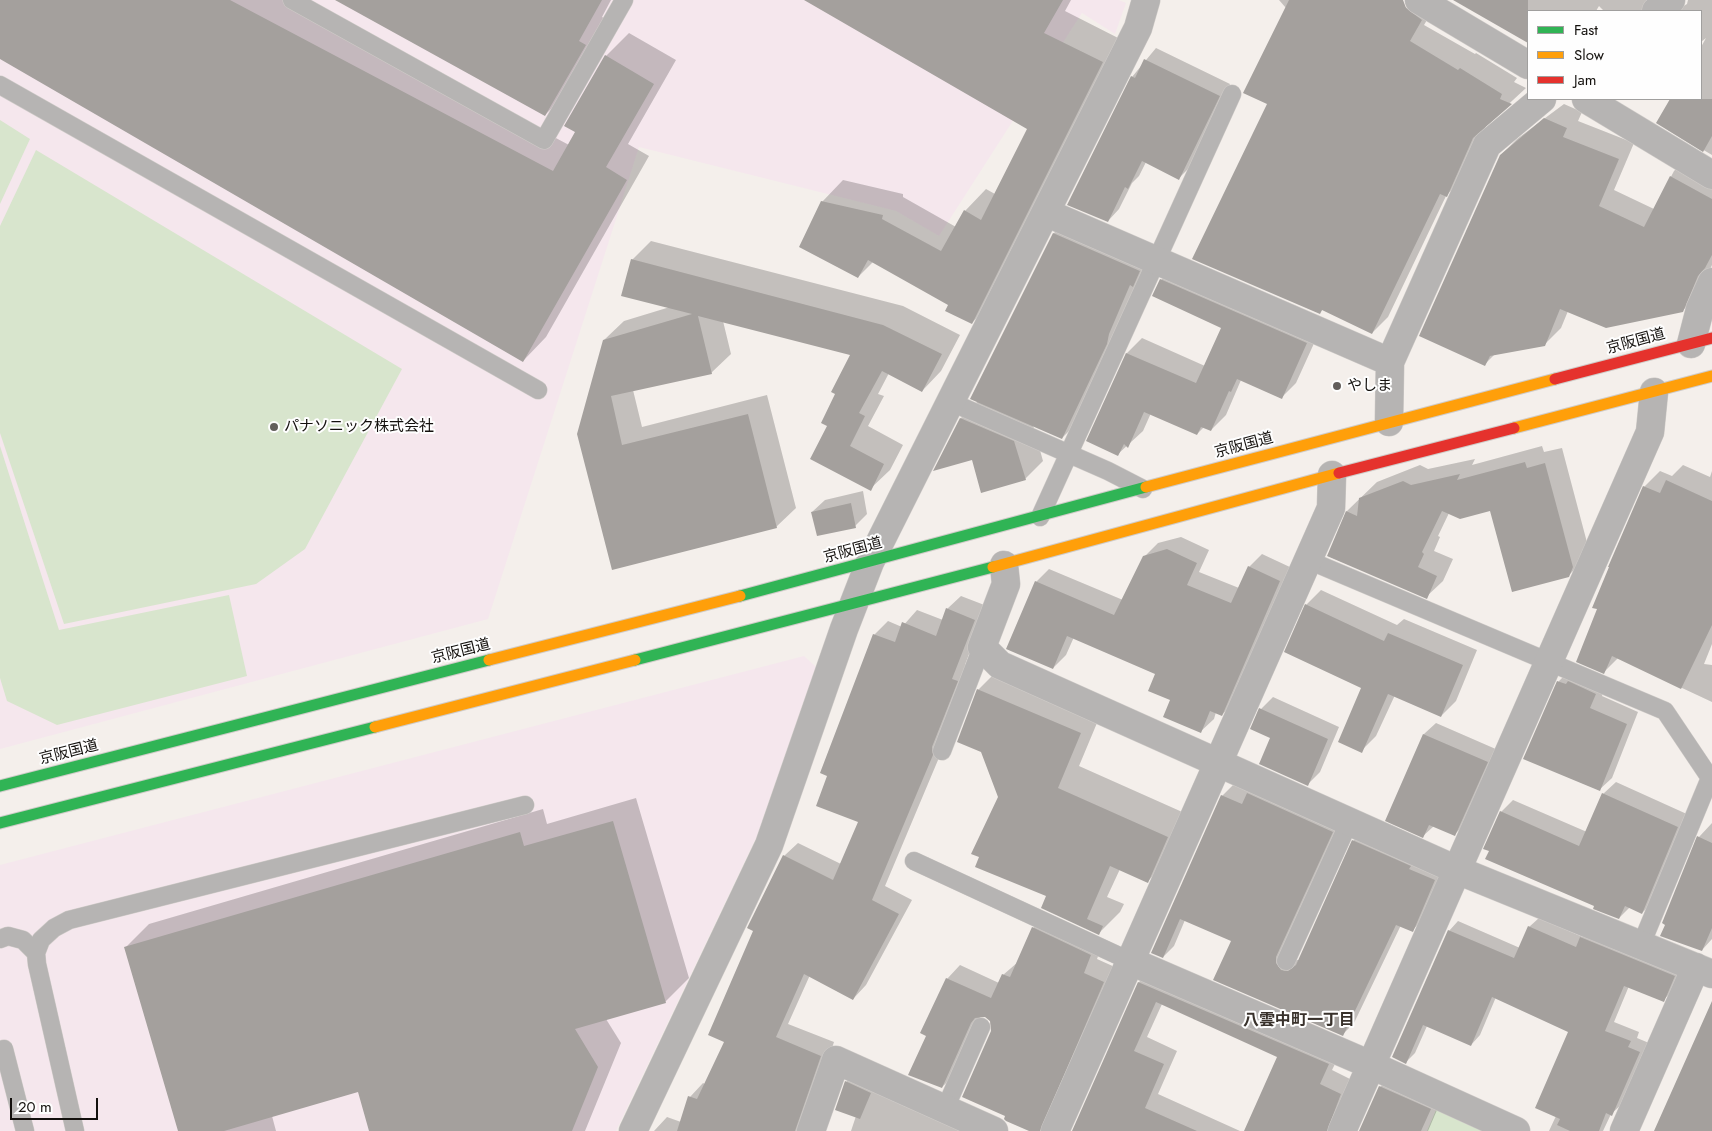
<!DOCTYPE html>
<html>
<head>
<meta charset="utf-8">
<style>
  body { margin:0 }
  #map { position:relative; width:1712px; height:1131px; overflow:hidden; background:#f4efeb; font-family:Jost,sans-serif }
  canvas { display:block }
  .legend { position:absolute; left:1527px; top:10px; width:175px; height:90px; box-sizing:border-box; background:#fefefe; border:1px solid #a09f9e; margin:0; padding:6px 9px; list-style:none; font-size:15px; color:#13100d }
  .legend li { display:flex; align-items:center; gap:10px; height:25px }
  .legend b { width:25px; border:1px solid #a09f9e }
  .scale { position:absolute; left:10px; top:1098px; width:88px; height:22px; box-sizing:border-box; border:2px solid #13100d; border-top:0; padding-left:6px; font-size:15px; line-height:18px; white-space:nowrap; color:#13100d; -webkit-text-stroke:4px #fefefe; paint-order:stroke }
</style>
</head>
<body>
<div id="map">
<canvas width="1712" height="1131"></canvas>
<ul class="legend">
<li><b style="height:6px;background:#30b455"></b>Fast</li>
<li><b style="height:6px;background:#ff9f0a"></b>Slow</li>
<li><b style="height:6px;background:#e5322d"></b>Jam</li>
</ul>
<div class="scale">20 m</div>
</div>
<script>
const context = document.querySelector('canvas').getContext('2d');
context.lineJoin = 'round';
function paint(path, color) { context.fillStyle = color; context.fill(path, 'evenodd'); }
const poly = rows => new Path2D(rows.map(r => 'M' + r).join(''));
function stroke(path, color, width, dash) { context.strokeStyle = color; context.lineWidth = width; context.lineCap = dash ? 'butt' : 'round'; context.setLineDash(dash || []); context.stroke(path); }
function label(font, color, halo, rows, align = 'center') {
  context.font = font + ' Jost,"Noto Sans JP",sans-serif'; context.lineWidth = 4; context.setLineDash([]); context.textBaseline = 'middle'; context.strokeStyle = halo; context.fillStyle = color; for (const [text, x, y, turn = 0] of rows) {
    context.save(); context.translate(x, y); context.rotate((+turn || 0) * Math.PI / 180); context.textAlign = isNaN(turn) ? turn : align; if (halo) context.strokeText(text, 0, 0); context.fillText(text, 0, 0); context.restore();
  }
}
const commercial = poly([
  [0,0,1119,0,1126,3,1115,34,1082,13,939,236,896,211,639,147,488,619,0,749],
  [804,656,816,667,757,836,616,1131,0,1131,0,865]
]);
const green = poly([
  [0,120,30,139,0,204],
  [36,150,402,369,305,549,256,584,64,624,0,433,0,226],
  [0,446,59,630,229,595,247,676,57,725,7,701,0,678],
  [1439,1103,1504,1131,1427,1131]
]);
const shadow = poly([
  [0,0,297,0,569,145,577,132,606,56,629,33,676,60,628,144,649,156,546,337,523,361,0,58],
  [338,0,611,0,602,17,609,21,569,91,545,115],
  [807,0,1071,0,1065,11,1124,41,993,301,972,323,950,304,874,261,858,277,822,202,843,180,903,194,903,197,956,227,965,211,986,189,995,194,1029,128],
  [1279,0,1394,0,1427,20,1424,25,1475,54,1476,53,1517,78,1514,82,1526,88,1487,124,1462,179,1446,196,1388,317,1372,333,1323,309,1319,313,1268,104,1286,8],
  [1456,0,1657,0,1675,11,1687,4,1688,0,1712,0,1712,155,1658,123,1672,99,1701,99,1701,47,1706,38,1701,42,1701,11,1604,11,1599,6,1596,11,1528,11,1528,41],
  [1156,48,1230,84,1190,167,1179,178,1146,162,1139,176,1132,183,1119,209,1108,221,1132,77],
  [1564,104,1582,112,1578,121,1634,143,1614,190,1654,209,1674,171,1690,155,1712,167,1712,265,1699,295,1682,311,1568,311,1561,328,1545,344,1496,353,1485,364,1501,155,1517,139],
  [1065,222,1150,259,1073,427,1062,438,1033,425,1043,461,1025,479,972,458,935,469,961,418,978,401,971,398,1054,233],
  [651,241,903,306,960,335,941,371,922,391,889,373,878,394,884,396,868,426,903,445,890,470,870,489,829,426,837,393,852,354,723,321,731,354,711,373,633,390,642,427,767,395,796,508,776,527,613,568,604,340,624,321,670,307,632,260],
  [1176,265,1321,328,1296,383,1281,398,1241,380,1226,415,1211,430,1204,427,1197,434,1151,413,1143,431,1118,454,1088,441,1127,353,1142,338,1205,366,1223,328,1161,280],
  [1542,446,1544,452,1562,448,1589,550,1585,559,1568,576,1491,510,1449,513,1438,536,1440,537,1434,551,1453,559,1443,581,1426,597,1328,556,1347,511,1377,482,1420,465,1428,469,1475,459,1472,465],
  [1683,465,1710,477,1712,471,1712,644,1704,664,1712,665,1712,702,1618,658,1604,672,1644,487,1660,471,1672,476],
  [863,491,867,514,855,526,812,512,825,500],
  [1181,537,1209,550,1199,572,1239,588,1249,567,1262,554,1292,568,1235,701,1222,715,1216,712,1214,719,1200,732,1172,700,1157,673,1074,637,1066,655,1053,668,1036,582,1049,569,1123,600,1144,557,1158,543],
  [1321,590,1397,625,1404,619,1477,650,1456,701,1441,716,1395,695,1376,736,1361,751,1363,688,1306,605],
  [961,596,987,606,965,665,970,668,946,741,885,886,912,900,866,985,853,999,810,975,788,1024,834,1042,805,1131,654,1131,667,1117,681,1122,690,1097,703,1083,705,1084,726,1041,755,931,784,856,798,843,841,864,860,821,874,635,888,621,902,627,917,610,943,620,947,609],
  [1000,668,1102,711,1079,766,1189,815,1169,860,1147,882,1120,869,1107,897,1124,904,1120,912,1099,933,1048,896,999,797,978,690],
  [1571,669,1608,681,1602,696,1638,712,1612,778,1599,790,1525,759,1559,681],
  [1273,697,1339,727,1320,772,1308,784,1272,738,1261,709],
  [1436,723,1498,750,1466,823,1454,835,1434,826,1423,836,1387,820,1424,734],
  [1616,782,1689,815,1654,901,1642,913,1630,907,1619,918,1490,851,1501,812,1513,800,1587,832,1603,794],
  [1233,785,1343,820,1294,960,1300,960,1353,841,1364,830,1446,869,1423,919,1412,931,1401,925,1354,1023,1343,1034,1233,941,1185,920,1174,946,1163,957,1222,796],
  [636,798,689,978,665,1002,606,1019,621,1043,585,1131,370,1131,359,1091,272,1116,276,1131,180,1131,126,947,149,924,543,809,547,824],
  [1712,823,1712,939,1702,950,1699,837],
  [1047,915,1104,941,1097,959,1117,968,1044,1131,1032,1131,1007,1115,992,1032,993,1025,986,1016,981,1016,956,1074,942,1087,927,1035,947,979,960,965,999,983,1003,975,1018,962,1033,928],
  [1539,918,1583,937,1591,928,1684,966,1673,991,1663,1000,1629,986,1614,1022,1639,1032,1637,1038,1649,1043,1621,1105,1611,1114,1603,1131,1549,1131,1556,1116,1570,1031,1496,997,1480,1035,1471,1045,1427,1026,1415,1053,1406,1062,1449,931,1458,921,1520,948,1529,927],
  [1153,969,1342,1050,1332,1070,1354,1081,1348,1131,1245,1131,1279,1056,1162,1004,1147,1037,1177,1051,1158,1094,1240,1131,1073,1131,1139,982],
  [860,1068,965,1131,851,1131,856,1116,846,1082],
  [1393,1073,1443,1096,1428,1131,1360,1131,1380,1087]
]);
const building = poly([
  [0,0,230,0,553,171,575,132,564,126,605,55,654,84,606,167,627,180,523,362,0,59],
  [335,0,602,0,579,41,586,45,545,116],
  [804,0,1063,0,1044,33,1103,62,972,324,945,311,948,305,868,260,858,278,799,247,821,201,883,215,882,219,941,251,964,210,981,220,1027,129],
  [1289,0,1403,0,1406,8,1422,20,1410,41,1458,70,1460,68,1502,94,1500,99,1512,104,1473,138,1447,197,1440,194,1372,334,1322,310,1320,314,1192,259,1267,104,1243,93],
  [1453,0,1528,0,1528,43],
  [1144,59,1220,96,1179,180,1142,161,1128,189,1125,187,1108,222,1067,205,1131,76,1135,78],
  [1670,99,1712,99,1712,136,1703,152,1656,123],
  [1544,118,1567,128,1563,137,1619,159,1599,206,1644,227,1670,176,1712,199,1712,255,1705,268,1698,276,1683,312,1606,328,1560,309,1545,346,1490,356,1485,366,1419,336,1500,155],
  [1053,233,1140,271,1133,287,1130,285,1109,334,1107,344,1062,439,970,399],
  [631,259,883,325,942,354,922,392,882,371,859,413,865,416,850,446,884,464,871,491,810,459,827,426,821,423,835,394,831,392,850,355,698,316,712,374,611,396,622,445,748,414,777,528,612,570,577,434,603,340,692,314,621,296],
  [1160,279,1307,343,1282,399,1237,379,1231,392,1229,391,1211,431,1201,427,1197,435,1144,412,1128,448,1124,444,1118,456,1086,441,1126,353,1196,383,1221,328,1152,296],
  [960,418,1014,441,1026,480,981,493,972,460,933,471],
  [1525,462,1527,468,1545,463,1573,567,1569,577,1512,592,1490,511,1460,519,1442,511,1422,552,1424,554,1418,567,1437,576,1427,599,1327,556,1346,511,1357,516,1359,498,1403,481,1411,485,1460,474,1457,480],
  [1666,480,1712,501,1712,625,1681,689,1612,656,1604,674,1576,662,1597,609,1592,608,1609,567,1608,567,1643,486,1660,493],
  [851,503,856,528,817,536,811,512],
  [1167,549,1197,563,1187,585,1231,603,1248,566,1280,581,1222,716,1210,711,1201,733,1163,717,1170,700,1148,691,1155,674,1067,636,1053,669,1006,649,1035,581,1114,615,1143,556],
  [1305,604,1384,641,1388,633,1463,665,1441,717,1388,694,1362,753,1338,742,1361,688,1284,652],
  [946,608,975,620,952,679,958,681,932,747,933,755,872,900,899,914,853,1000,804,974,776,1037,821,1056,795,1131,677,1131,688,1096,697,1099,724,1042,708,1035,753,931,747,928,783,855,833,880,858,822,816,806,827,776,820,773,873,634,895,642,902,622,936,636],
  [1557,681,1566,684,1568,681,1596,694,1590,708,1627,724,1600,791,1523,759],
  [977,689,1081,733,1058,788,1168,837,1148,883,1110,866,1087,919,1103,926,1099,935,1041,908,1046,896,975,867,979,857,971,854,998,797,981,752,957,742],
  [1259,708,1328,739,1308,786,1259,764,1270,738,1250,729],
  [1423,734,1488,762,1455,836,1429,825,1423,838,1385,821],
  [1247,793,1333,832,1276,957,1276,963,1281,970,1288,971,1296,965,1352,840,1411,866,1409,869,1435,880,1413,932,1396,925,1343,1036,1213,980,1231,941,1180,919,1163,958,1151,953,1221,795,1242,804],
  [1602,793,1678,827,1642,914,1625,906,1619,919,1593,909,1594,906,1485,859,1489,851,1483,849,1500,811,1579,846],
  [613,821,666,1003,575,1029,598,1067,572,1131,369,1131,358,1092,224,1131,178,1131,124,947,520,832,524,846],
  [1697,836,1712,843,1712,928,1702,951,1660,936,1665,925,1662,923],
  [1528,926,1576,947,1580,937,1675,976,1664,1002,1624,986,1605,1031,1631,1041,1628,1047,1640,1052,1612,1116,1606,1113,1599,1131,1570,1131,1557,1125,1560,1119,1535,1108,1568,1032,1492,997,1471,1046,1423,1025,1406,1064,1392,1057,1448,930,1514,958],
  [1032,927,1091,955,1084,973,1104,982,1040,1131,1029,1131,1006,1121,1004,1119,1005,1116,962,1097,991,1031,990,1021,985,1017,975,1018,971,1023,942,1088,908,1075,926,1036,920,1033,946,978,991,998,1002,974,1010,977],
  [1138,982,1329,1064,1320,1084,1341,1094,1327,1131,1244,1131,1277,1057,1156,1002,1134,1051,1164,1064,1145,1108,1197,1131,1072,1131],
  [1712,1001,1712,1131,1654,1131],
  [845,1081,871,1093,860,1119,835,1110],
  [1379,1086,1431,1109,1421,1131,1359,1131]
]);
const lane = poly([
  [292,0,544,140,624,0],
  [0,85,538,390],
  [951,402,1108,471,1143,489],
  [1040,517,1232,94],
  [1308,560,1665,711,1710,778,1641,945],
  [942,751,982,647],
  [914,861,1130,961],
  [0,939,8,936,23,940,36,953],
  [1286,961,1349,822],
  [4,1049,25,1131],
  [945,1109,981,1027],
  [75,1131,37,964,36,953,41,940,54,928,69,920,525,805]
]);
const street = poly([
  [1419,0,1528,65],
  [1656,11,1671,0],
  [1586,99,1712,175],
  [1047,213,1390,362,1389,422],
  [1691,344,1700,309,1712,282],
  [1390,362,1487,145,1542,99],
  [1004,565,1006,584,982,647,1000,665,1457,870,1712,974],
  [1130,961,1371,1065,1516,1131],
  [633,1131,769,845,844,629,870,562,1138,28,1146,0],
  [811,1131,836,1060,994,1131],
  [1055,1131,1331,508,1332,475],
  [1342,1131,1650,432,1654,392],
  [1624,1131,1696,967]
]);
const fast = poly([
  [740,596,1146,487],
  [635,660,993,567],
  [0,786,489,660],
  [0,823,375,727]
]);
const slow = poly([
  [1514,428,1712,376],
  [1146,487,1555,379],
  [993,567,1339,473],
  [489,660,740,596],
  [375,727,635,660]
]);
const jam = poly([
  [1555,379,1712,338],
  [1339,473,1514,428]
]);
const markers = [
  [1337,386,5,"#625e5b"],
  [274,427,5,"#625e5b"]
];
const streetNames = [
  ["京阪国道",1636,342,-15],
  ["京阪国道",1244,446,-15],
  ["京阪国道",853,551,-15],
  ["京阪国道",461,652,-14],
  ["京阪国道",69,753,-14]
];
const poiNames = [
  ["やしま",1347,386],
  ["パナソニック株式会社",284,427]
];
const neighbourhoodNames = [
  ["八雲中町一丁目",1299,1021]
];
paint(commercial, '#f5e7ed');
paint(green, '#d8e5cd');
paint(shadow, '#0003');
paint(building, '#a4a09d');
stroke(lane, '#cfcbc8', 19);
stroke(street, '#cfcbc8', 29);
stroke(fast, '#cfcbc8', 13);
stroke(slow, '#cfcbc8', 13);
stroke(jam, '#cfcbc8', 13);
stroke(lane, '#b6b4b3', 18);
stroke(street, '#b6b4b3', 28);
stroke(fast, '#30b455', 11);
stroke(slow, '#ff9f0a', 11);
stroke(jam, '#e5322d', 11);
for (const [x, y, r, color] of markers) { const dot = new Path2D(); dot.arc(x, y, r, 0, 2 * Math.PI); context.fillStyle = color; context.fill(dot); stroke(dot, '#fefefe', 2); }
label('15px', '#13100d', '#fefefe', streetNames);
label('15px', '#13100d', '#fefefe', poiNames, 'left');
label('bold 16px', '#38312b', '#fefefe', neighbourhoodNames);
</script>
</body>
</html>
